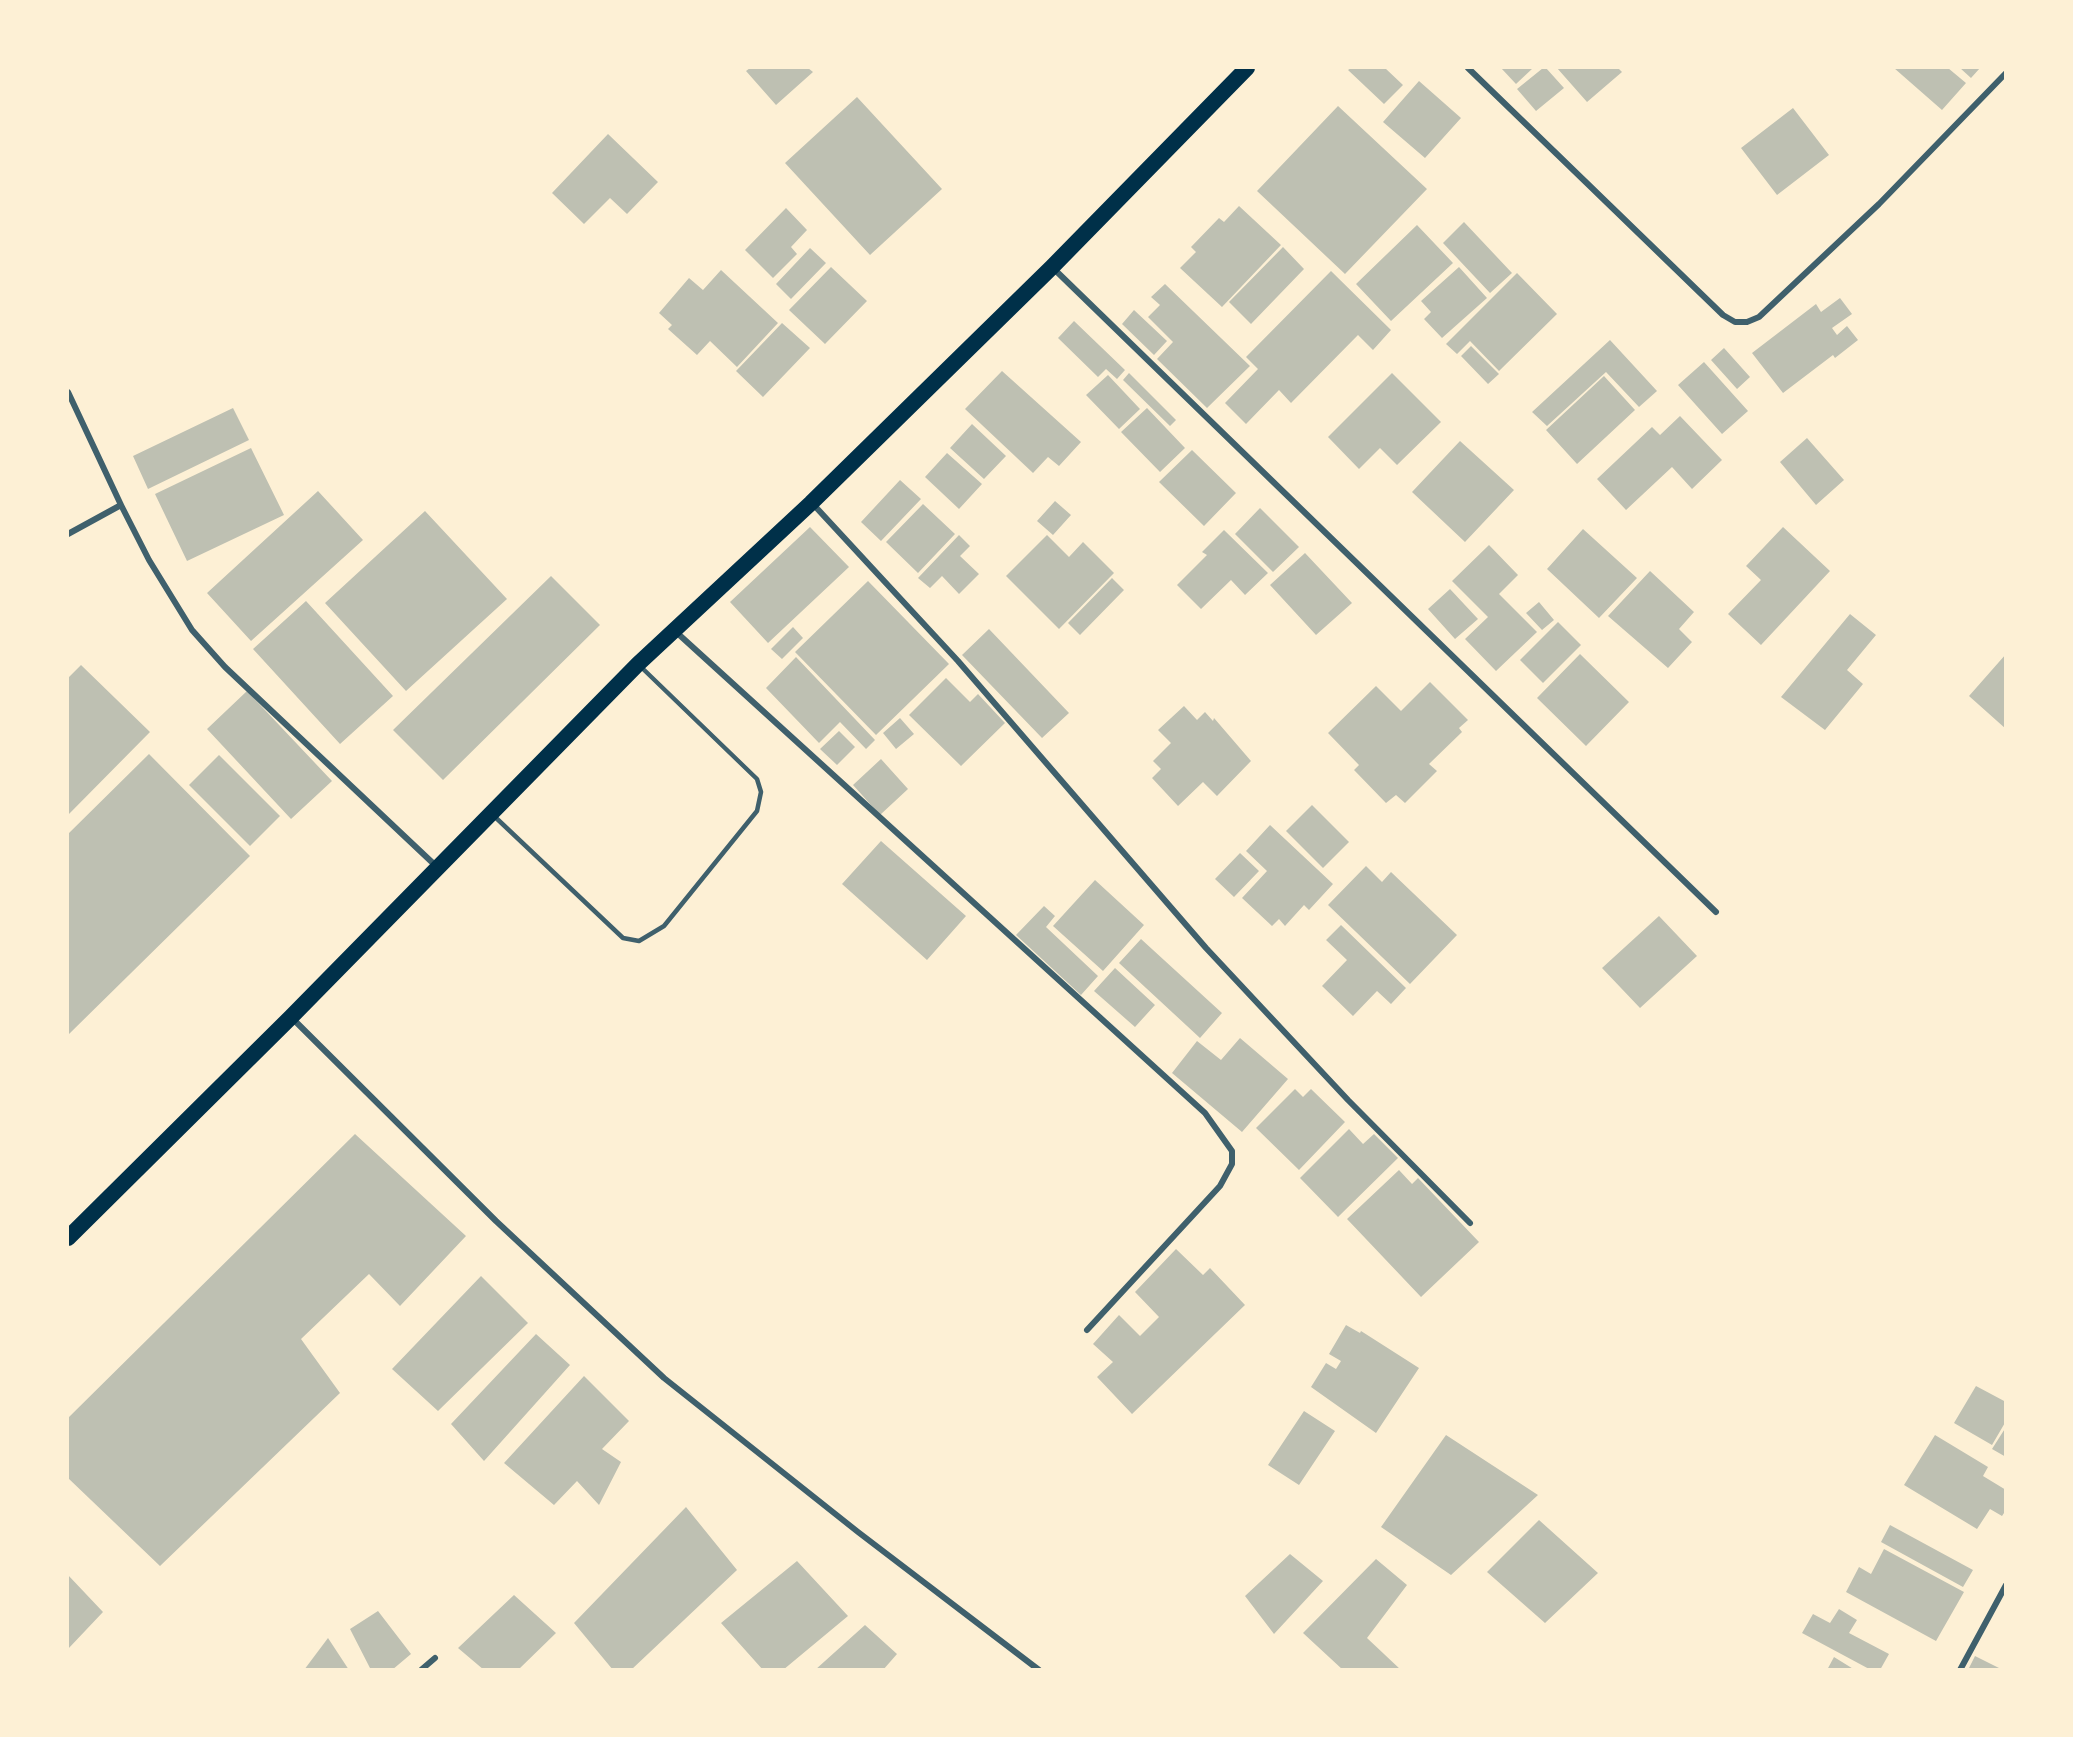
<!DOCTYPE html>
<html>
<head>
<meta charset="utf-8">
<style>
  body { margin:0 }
  #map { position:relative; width:2073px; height:1737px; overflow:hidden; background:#fdf0d5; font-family:"PT Sans",sans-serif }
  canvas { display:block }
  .frame { position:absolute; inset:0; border:69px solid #fdf0d5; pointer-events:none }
</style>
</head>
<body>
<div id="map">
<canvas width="2073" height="1737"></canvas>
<div class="frame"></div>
</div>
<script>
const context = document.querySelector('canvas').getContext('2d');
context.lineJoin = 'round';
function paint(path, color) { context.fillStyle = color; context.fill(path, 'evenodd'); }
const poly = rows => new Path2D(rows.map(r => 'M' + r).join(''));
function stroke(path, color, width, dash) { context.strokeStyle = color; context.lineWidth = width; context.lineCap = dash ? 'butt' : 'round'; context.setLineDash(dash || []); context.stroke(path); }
const building = poly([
  [750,68,808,68,813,72,776,105,746,71],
  [1351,68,1385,68,1403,85,1384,104,1348,70],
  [1501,68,1533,68,1516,84],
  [1543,68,1546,68,1564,88,1536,111,1517,89],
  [1557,68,1618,68,1622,72,1587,102],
  [1894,68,1948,68,1966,83,1942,110],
  [1960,68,1980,68,1971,78],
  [1419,81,1461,118,1425,158,1383,122],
  [857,97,942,189,870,255,785,163],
  [1338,106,1427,189,1345,274,1257,191],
  [1793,108,1829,155,1777,195,1741,148],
  [608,134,658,182,627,214,610,198,584,224,552,193],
  [1239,206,1281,245,1222,307,1180,268,1196,252,1191,247,1219,218,1224,222],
  [786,208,807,230,791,247,797,254,773,278,745,250],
  [1464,222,1512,273,1490,293,1443,243],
  [1417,225,1453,263,1391,321,1356,284],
  [1283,247,1304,269,1251,324,1229,302],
  [810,248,826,263,791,299,776,284],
  [831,267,867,301,825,344,789,310],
  [1459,267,1487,298,1442,338,1424,319,1431,312,1421,301],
  [721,270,778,323,737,367,710,341,697,355,668,329,672,325,659,313,689,278,703,290],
  [1331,271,1391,330,1373,350,1358,335,1291,403,1279,390,1246,424,1225,403,1258,369,1246,357],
  [1517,273,1557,314,1499,371,1470,341,1457,354,1446,344],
  [1165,284,1250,366,1207,408,1157,359,1173,342,1148,317,1160,305,1151,297],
  [1840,298,1852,314,1832,328,1837,335,1847,326,1858,340,1835,358,1833,355,1783,393,1752,353,1816,304,1821,312],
  [1134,310,1167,341,1154,355,1122,324],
  [1074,321,1125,370,1117,379,1106,369,1098,377,1058,338],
  [782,323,810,348,763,397,736,371],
  [1610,340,1657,391,1639,407,1606,372,1547,426,1532,412],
  [1471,346,1499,374,1488,384,1461,356],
  [1724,348,1750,377,1737,389,1711,360],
  [1704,362,1748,411,1722,434,1678,385],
  [1002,371,1081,442,1059,466,1048,457,1033,473,965,409],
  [1129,373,1176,420,1170,426,1123,380],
  [1392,373,1441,422,1397,465,1380,448,1359,469,1328,437],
  [1108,375,1140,409,1119,429,1086,395],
  [1604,376,1635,410,1577,464,1546,430],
  [233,408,249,440,148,489,133,456],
  [1147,408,1185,448,1160,472,1121,432],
  [1680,416,1722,460,1692,489,1672,467,1626,510,1597,479,1652,427,1660,435],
  [972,424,1006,456,984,479,950,448],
  [1807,438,1844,480,1816,505,1780,462],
  [1460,441,1514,490,1465,542,1412,492],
  [251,448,284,515,187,561,155,494],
  [1192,450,1236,493,1204,526,1159,482],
  [947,453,982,484,959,509,925,477],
  [900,480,921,499,881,541,861,522],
  [318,491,363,540,251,641,207,593],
  [1055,501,1071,515,1053,535,1037,521],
  [923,504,955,534,918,573,886,542],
  [1260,508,1299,547,1273,572,1235,534],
  [425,511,507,599,406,691,325,603],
  [810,527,849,567,768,643,730,602],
  [1783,527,1830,571,1761,645,1728,614,1761,580,1746,566],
  [1583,529,1637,578,1599,618,1547,569],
  [1224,530,1268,573,1245,595,1231,580,1201,609,1177,585,1207,555,1202,552],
  [959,535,970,546,960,556,979,574,959,594,942,576,930,588,918,578],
  [1047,535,1069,557,1083,542,1114,573,1059,629,1006,576],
  [1489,545,1518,575,1499,594,1537,632,1496,671,1465,639,1488,617,1452,581],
  [1305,553,1352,603,1316,635,1270,585],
  [1650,571,1694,612,1679,629,1692,642,1668,668,1608,616],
  [551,576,600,625,443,780,393,730],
  [1112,578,1124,590,1080,635,1068,623],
  [868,581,949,664,876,735,795,652],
  [1450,589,1478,619,1455,639,1428,609],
  [306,601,393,696,340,744,253,649],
  [1539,602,1554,620,1542,630,1526,613],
  [1850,614,1876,635,1847,670,1863,684,1825,730,1781,697],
  [1558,622,1581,645,1543,683,1520,660],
  [793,627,803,638,782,659,771,649],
  [989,629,1069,713,1042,738,962,655],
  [1580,654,1629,702,1586,746,1537,698],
  [2006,654,2006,729,1969,696],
  [796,657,875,740,866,749,840,722,819,743,766,688],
  [81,665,150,732,68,815,68,678],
  [946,678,970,702,978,694,1005,723,961,766,909,715],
  [1430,682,1468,720,1459,728,1462,732,1429,764,1437,771,1405,803,1396,795,1386,803,1354,770,1359,765,1328,733,1376,686,1401,711],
  [247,691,332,781,291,819,207,729],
  [1184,706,1197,720,1205,712,1213,721,1214,718,1251,761,1217,796,1203,782,1178,806,1152,778,1161,769,1153,761,1171,743,1158,730],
  [900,718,914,734,896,749,883,733],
  [839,731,855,747,837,765,820,749],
  [149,754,250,856,68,1035,68,834],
  [219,755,280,816,250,846,189,785],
  [881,759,908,789,880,815,853,785],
  [1312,805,1349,842,1323,868,1286,831],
  [1270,825,1333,884,1309,910,1304,905,1285,926,1279,919,1272,926,1242,898,1267,871,1246,851],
  [881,841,966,916,927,960,842,884],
  [1240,853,1259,871,1234,897,1215,879],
  [1366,866,1382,882,1391,872,1457,935,1410,984,1328,905],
  [1095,880,1144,925,1103,971,1053,926],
  [1044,906,1055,916,1046,927,1098,976,1081,995,1016,935],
  [1659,916,1697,956,1640,1008,1602,968],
  [1341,925,1406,988,1391,1004,1377,991,1353,1016,1322,986,1347,960,1326,940],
  [1141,939,1222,1013,1200,1038,1119,963],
  [1115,968,1155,1005,1135,1027,1094,991],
  [1240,1038,1288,1079,1242,1132,1172,1073,1197,1041,1221,1060],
  [1295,1089,1303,1097,1311,1089,1345,1122,1299,1170,1256,1128],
  [1349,1129,1363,1144,1374,1134,1398,1158,1338,1217,1300,1178],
  [355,1134,466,1236,400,1306,369,1274,301,1339,340,1393,160,1566,68,1478,68,1418],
  [1399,1170,1412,1184,1418,1178,1479,1242,1421,1297,1347,1219],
  [1176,1249,1203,1275,1210,1268,1245,1305,1132,1414,1097,1377,1113,1362,1093,1344,1119,1315,1140,1336,1159,1317,1135,1292],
  [481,1276,528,1323,438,1411,392,1369],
  [1346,1325,1360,1333,1361,1331,1419,1368,1376,1433,1311,1387,1326,1363,1336,1369,1341,1361,1329,1354],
  [536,1334,570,1365,484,1461,451,1424],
  [584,1376,629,1421,602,1449,621,1462,599,1505,577,1481,554,1505,504,1463],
  [1976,1386,2006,1402,2006,1421,1992,1445,1954,1423],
  [1304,1411,1335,1431,1299,1485,1268,1465],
  [2006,1427,2006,1457,1992,1449],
  [1446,1435,1538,1495,1451,1575,1381,1527],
  [1935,1435,1988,1467,1983,1476,2006,1490,2006,1510,2002,1516,1990,1509,1977,1529,1904,1485],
  [686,1507,737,1570,631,1670,613,1670,574,1623],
  [1539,1520,1598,1573,1545,1623,1487,1572],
  [1890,1525,1973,1570,1963,1587,1881,1542],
  [1884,1549,1964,1592,1936,1641,1846,1592,1859,1567,1871,1574],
  [1290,1554,1323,1581,1274,1634,1245,1596],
  [1376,1559,1407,1585,1367,1638,1401,1670,1343,1670,1303,1633],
  [797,1561,848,1616,783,1670,763,1670,721,1623],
  [68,1575,103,1612,68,1649],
  [514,1595,556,1633,518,1670,484,1670,458,1648],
  [1839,1609,1857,1620,1849,1633,1889,1654,1880,1670,1871,1670,1802,1633,1813,1614,1830,1623],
  [378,1611,411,1654,392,1670,371,1670,350,1629],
  [865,1625,897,1654,883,1670,815,1670],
  [328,1638,349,1670,304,1670],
  [1975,1656,2003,1670,1968,1670],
  [1834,1657,1855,1670,1827,1670]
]);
const service = poly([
  [494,816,623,938,639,941,664,926,757,811,761,792,757,779,640,666]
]);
const minor = poly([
  [1468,68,1723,315,1735,322,1747,322,1759,317,1879,204,2006,73],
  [1053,268,1716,912],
  [68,392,121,505,149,560,192,630,225,667,436,866],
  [812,503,958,661,1206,948,1348,1100,1470,1223],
  [68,534,121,505],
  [675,631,1205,1113,1232,1151,1232,1164,1220,1186,1087,1330],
  [292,1018,496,1221,664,1378,858,1532,1039,1670],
  [421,1670,435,1658],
  [1960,1670,2006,1585]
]);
const trunk = poly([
  [68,1238,291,1017,638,664,811,503,1052,267,1247,68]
]);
paint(building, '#bec0b2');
stroke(service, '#3f606c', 4.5);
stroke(minor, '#3f606c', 6);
stroke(trunk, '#003049', 16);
</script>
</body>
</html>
